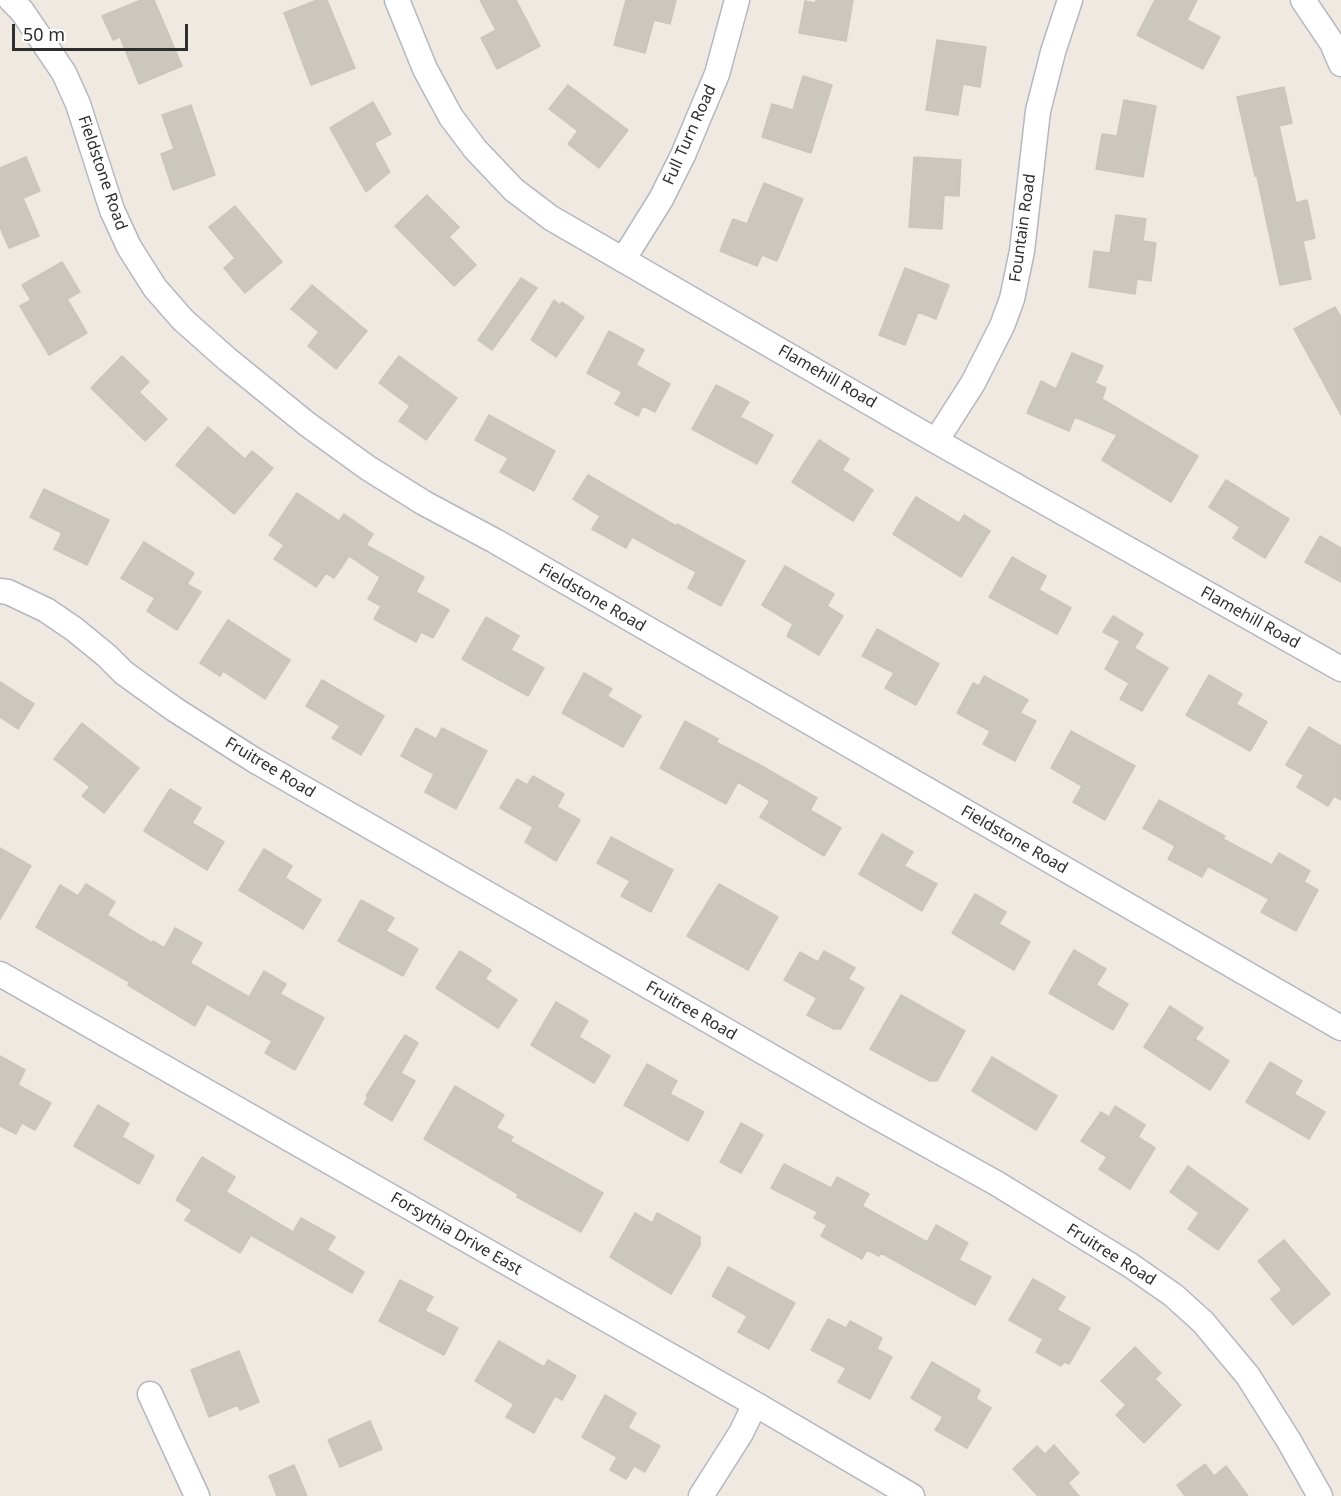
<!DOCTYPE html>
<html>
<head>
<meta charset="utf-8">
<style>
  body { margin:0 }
  #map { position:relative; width:1341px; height:1496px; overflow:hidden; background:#efe9e1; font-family:"Noto Sans",sans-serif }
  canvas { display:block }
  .scale { position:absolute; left:12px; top:24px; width:176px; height:27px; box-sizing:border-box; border:3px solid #2e2e2e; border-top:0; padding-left:8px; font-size:18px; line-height:21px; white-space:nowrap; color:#2e2e2e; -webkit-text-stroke:4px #fff; paint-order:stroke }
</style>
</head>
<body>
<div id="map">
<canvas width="1341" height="1496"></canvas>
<div class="scale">50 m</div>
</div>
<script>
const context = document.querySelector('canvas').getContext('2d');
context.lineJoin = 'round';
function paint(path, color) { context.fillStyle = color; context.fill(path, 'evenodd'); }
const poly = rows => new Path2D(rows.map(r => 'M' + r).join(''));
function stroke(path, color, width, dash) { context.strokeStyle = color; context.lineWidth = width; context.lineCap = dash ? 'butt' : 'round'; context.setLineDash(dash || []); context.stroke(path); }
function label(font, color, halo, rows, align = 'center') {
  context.font = font + ' "Noto Sans",sans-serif'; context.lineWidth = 4.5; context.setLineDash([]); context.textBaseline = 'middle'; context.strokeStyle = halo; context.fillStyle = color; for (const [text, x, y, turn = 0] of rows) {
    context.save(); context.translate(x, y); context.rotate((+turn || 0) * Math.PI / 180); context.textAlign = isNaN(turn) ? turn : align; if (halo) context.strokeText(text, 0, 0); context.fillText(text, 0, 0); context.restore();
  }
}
const building = poly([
  [141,0,154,0,182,66,139,84,120,37,113,40,102,16,141,0],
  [317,0,327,0,355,68,311,85,284,13,317,0],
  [480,0,516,0,540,46,497,69,481,38,496,30,480,0],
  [626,0,676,0,670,24,654,20,645,53,614,45,626,0],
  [816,0,853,0,846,41,799,33,805,1,816,3,816,0],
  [1155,0,1197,0,1187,20,1220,37,1203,69,1137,35,1155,0],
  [937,40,986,47,980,87,963,84,958,115,926,110,937,40],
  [803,76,832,85,811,153,762,137,772,104,793,110,803,76],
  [568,85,628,130,599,168,568,144,578,131,549,109,568,85],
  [1284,87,1292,123,1279,126,1296,203,1307,200,1315,238,1303,241,1311,279,1280,285,1257,176,1255,176,1237,97,1284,87],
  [1124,100,1156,106,1143,177,1096,169,1102,134,1117,136,1124,100],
  [373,102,391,134,374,143,390,172,366,192,330,128,373,102],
  [191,105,215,175,173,190,161,154,174,149,162,115,191,105],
  [26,157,40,191,23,198,39,236,9,248,0,227,0,168,26,157],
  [914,157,961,160,959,196,944,195,942,229,909,227,914,157],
  [764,183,803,199,777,261,762,255,757,266,720,251,733,219,747,224,764,183],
  [427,195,459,227,449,237,476,265,454,286,395,226,427,195],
  [235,206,282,262,245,293,224,268,235,258,209,227,235,206],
  [1116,215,1146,219,1143,241,1156,243,1151,281,1137,279,1135,294,1089,287,1094,251,1110,253,1116,215],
  [62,262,80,292,67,299,87,333,49,355,20,306,31,300,22,285,62,262],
  [905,268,949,285,936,319,918,312,905,345,879,335,905,268],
  [521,278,537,288,492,350,478,340,521,278],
  [312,285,367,331,336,369,308,346,319,332,291,309,312,285],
  [554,300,560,305,562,302,584,317,556,357,531,340,554,300],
  [1335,307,1341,317,1341,415,1294,329,1335,307],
  [609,331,644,350,636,365,670,384,655,412,643,406,638,416,615,404,622,392,587,373,609,331],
  [1072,353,1103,366,1095,383,1106,388,1102,399,1198,456,1171,502,1102,460,1117,435,1075,417,1069,431,1027,413,1041,381,1056,389,1072,353],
  [122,356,149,382,139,392,167,419,145,441,91,388,122,356],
  [399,356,457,398,426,440,399,421,410,406,379,383,399,356],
  [716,385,749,402,740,417,773,435,757,464,692,429,716,385],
  [489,415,555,451,534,491,500,472,508,458,475,440,489,415],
  [208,427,245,459,252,451,273,468,234,514,176,465,208,427],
  [819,440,849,459,842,470,873,490,853,521,792,482,819,440],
  [588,475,676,526,677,524,745,561,721,606,688,588,696,572,632,537,626,548,592,529,600,516,573,499,588,475],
  [1226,480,1289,519,1265,558,1233,538,1240,527,1209,507,1226,480],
  [44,489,109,520,87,565,54,549,62,533,30,517,44,489],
  [297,493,339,521,344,514,373,534,366,545,424,577,416,592,449,610,433,638,421,632,416,642,374,619,381,606,368,599,380,577,349,556,334,578,326,573,316,587,274,559,284,545,269,535,297,493],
  [916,497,959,523,964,515,990,531,961,577,893,534,916,497],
  [1320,536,1341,548,1341,582,1305,562,1320,536],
  [144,542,194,573,187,584,201,592,177,630,147,611,155,598,121,578,144,542],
  [1012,557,1046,576,1039,590,1071,608,1057,634,989,597,1012,557],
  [785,566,834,594,827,606,843,616,819,655,787,636,793,624,762,605,785,566],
  [1113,616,1143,634,1134,648,1168,668,1142,711,1120,699,1129,683,1105,669,1120,641,1103,632,1113,616],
  [486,617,519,636,511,650,544,668,528,696,462,659,486,617],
  [228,620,290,660,265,699,223,671,220,676,200,663,228,620],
  [877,629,939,664,916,705,885,688,894,673,862,656,877,629],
  [584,673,612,689,607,696,641,716,623,747,562,713,584,673],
  [1209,675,1242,694,1236,704,1267,722,1250,751,1186,715,1209,675],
  [984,676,1028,700,1020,713,1036,721,1015,761,983,744,990,731,957,713,973,683,979,686,984,676],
  [322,680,384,716,361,755,332,738,340,726,306,706,322,680],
  [0,682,34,704,18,729,0,717,0,682],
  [685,721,718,739,716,742,760,765,817,798,810,810,841,828,824,856,760,817,770,801,738,782,726,804,660,768,685,721],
  [82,723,139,768,104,813,82,796,90,787,54,759,82,723],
  [1309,727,1341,746,1341,800,1334,796,1328,806,1297,787,1304,775,1286,765,1309,727],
  [416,728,436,739,442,728,487,751,456,809,425,792,434,774,401,756,416,728],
  [1071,731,1135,766,1105,820,1073,802,1082,786,1051,768,1071,731],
  [533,776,564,794,557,807,580,820,556,861,525,842,533,827,500,808,517,779,527,785,533,776],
  [170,789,201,808,192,823,224,842,207,870,144,831,170,789],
  [1159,800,1225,836,1223,839,1272,865,1279,853,1310,871,1304,882,1318,890,1296,931,1261,912,1269,899,1208,866,1202,877,1168,859,1175,846,1143,828,1159,800],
  [882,834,913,852,904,866,937,884,922,911,859,874,882,834],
  [611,837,673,870,651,912,621,896,630,881,597,863,611,837],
  [0,848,31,866,0,919,0,848],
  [264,849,292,866,285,878,321,900,303,929,239,890,264,849],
  [86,884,115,902,107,915,152,943,153,941,164,948,175,928,202,943,190,963,249,997,264,971,286,984,280,994,324,1018,295,1070,265,1053,272,1041,207,1004,195,1026,128,985,129,982,36,927,60,885,78,896,86,884],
  [719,884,778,917,748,970,687,936,719,884],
  [975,894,1006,912,999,924,1030,942,1014,970,952,933,975,894],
  [361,900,394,918,386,931,418,949,403,976,338,941,361,900],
  [1074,950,1106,969,1096,985,1128,1004,1113,1030,1049,993,1074,950],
  [460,951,491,970,485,979,517,1000,498,1028,436,988,460,951],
  [824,951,855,968,848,979,864,988,841,1029,834,1029,807,1015,817,998,784,980,800,952,818,962,824,951],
  [901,995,965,1031,937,1081,930,1081,870,1049,901,995],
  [556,1002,588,1021,579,1037,610,1056,594,1083,531,1045,556,1002],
  [1170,1006,1203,1028,1195,1039,1229,1061,1210,1090,1144,1047,1170,1006],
  [405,1035,418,1043,401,1073,415,1081,392,1121,364,1104,368,1097,366,1096,405,1035],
  [0,1056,25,1070,18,1085,51,1103,35,1130,22,1123,16,1134,0,1126,0,1056],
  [992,1057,1057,1096,1036,1130,972,1091,992,1057],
  [1270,1062,1302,1081,1294,1094,1325,1112,1309,1139,1246,1102,1270,1062],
  [647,1064,677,1081,670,1094,704,1112,688,1141,624,1105,647,1064],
  [455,1086,504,1115,496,1128,513,1137,510,1141,603,1193,581,1232,517,1197,518,1194,424,1139,455,1086],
  [98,1105,129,1124,122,1137,154,1156,139,1184,74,1146,98,1105],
  [1115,1106,1145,1125,1138,1137,1155,1148,1130,1189,1099,1169,1107,1157,1081,1141,1101,1112,1109,1117,1115,1106],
  [741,1123,763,1135,741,1173,720,1162,741,1123],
  [202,1157,235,1177,226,1192,293,1232,301,1218,335,1237,327,1250,364,1272,352,1293,251,1235,240,1253,185,1220,192,1210,176,1200,202,1157],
  [784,1164,831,1188,837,1177,869,1194,862,1206,927,1242,936,1225,968,1243,959,1260,991,1277,975,1305,881,1253,879,1256,867,1250,862,1259,821,1236,827,1225,814,1218,818,1212,771,1188,784,1164],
  [1188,1166,1248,1209,1218,1250,1188,1229,1199,1213,1170,1192,1188,1166],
  [635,1213,652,1223,657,1213,700,1237,700,1245,671,1294,610,1257,635,1213],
  [1284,1240,1330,1294,1293,1325,1271,1299,1282,1290,1258,1261,1284,1240],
  [728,1267,795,1303,769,1349,738,1332,747,1316,712,1296,728,1267],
  [1033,1279,1065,1297,1057,1310,1090,1328,1069,1364,1064,1362,1061,1366,1036,1352,1043,1339,1009,1320,1033,1279],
  [400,1280,433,1297,425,1311,458,1328,444,1355,379,1321,400,1280],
  [828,1319,846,1328,850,1321,882,1338,877,1349,892,1357,870,1399,838,1382,846,1368,811,1350,828,1319],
  [499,1341,544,1367,548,1360,576,1376,562,1400,555,1396,534,1433,506,1417,514,1404,475,1381,499,1341],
  [1135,1347,1161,1373,1155,1379,1181,1405,1144,1443,1116,1415,1126,1405,1101,1381,1135,1347],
  [239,1351,259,1402,240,1410,238,1405,209,1417,191,1370,239,1351],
  [932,1362,980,1390,976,1399,991,1408,967,1448,935,1430,943,1417,911,1398,932,1362],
  [605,1395,636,1413,628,1428,660,1446,645,1472,634,1466,626,1479,610,1470,617,1457,582,1437,605,1395],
  [370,1421,382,1449,340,1467,328,1440,370,1421],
  [1054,1445,1079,1473,1068,1483,1079,1496,1038,1496,1013,1469,1037,1446,1045,1454,1054,1445],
  [1205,1464,1214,1476,1226,1466,1248,1496,1185,1496,1177,1485,1205,1464],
  [294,1465,307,1496,277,1496,269,1476,294,1465]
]);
const minor = poly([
  [11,0,22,11,64,73,78,104,112,210,129,247,155,288,183,320,227,359,307,424,368,468,424,503,495,541,1341,1028],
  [397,0,425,69,451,117,475,149,514,190,551,218,936,441,1341,669],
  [1303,0,1332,43,1341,64],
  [623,260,661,199,683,155,717,74,737,0],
  [936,441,973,383,1002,326,1012,299,1022,251,1038,111,1053,52,1070,0],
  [0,591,8,592,46,610,74,629,107,656,124,673,174,709,254,760,868,1112,996,1183,1130,1265,1173,1295,1203,1322,1248,1376,1289,1441,1320,1496],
  [0,974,755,1404,912,1496],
  [150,1394,197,1496],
  [701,1496,741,1433,755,1404]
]);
const streetNames = [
  ["Full Turn Road",690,135,-66],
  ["Fieldstone Road",102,173,71],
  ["Fountain Road",1023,228,-82],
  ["Flamehill Road",827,377,30],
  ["Fieldstone Road",592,598,30],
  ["Flamehill Road",1250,618,29],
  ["Fruitree Road",270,768,31],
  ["Fieldstone Road",1014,840,30],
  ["Fruitree Road",691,1011,30],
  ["Forsythia Drive East",456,1234,30],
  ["Fruitree Road",1111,1255,32]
];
paint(building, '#cbc7bf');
stroke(building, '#cbc5ba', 1.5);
stroke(minor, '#b4b7c1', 27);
stroke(minor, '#fff', 24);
label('16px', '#2e2e2e', '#fff', streetNames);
</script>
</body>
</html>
